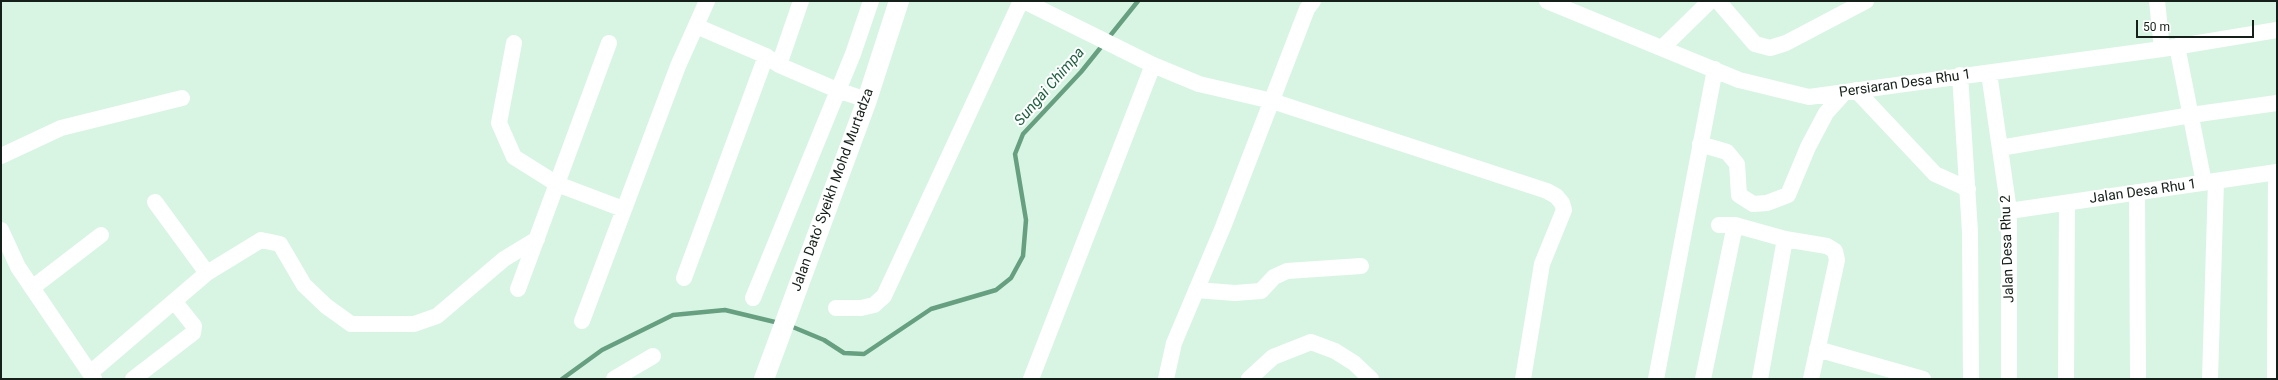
<!DOCTYPE html>
<html>
<head>
<meta charset="utf-8">
<style>
  body { margin:0 }
  #map { position:relative; width:2278px; height:380px; overflow:hidden; background:#d8f5e4; font-family:Roboto,sans-serif }
  canvas { display:block }
  .frame { position:absolute; inset:0; border:2px solid #16201a; pointer-events:none }
  .scale { position:absolute; left:2136px; top:20px; width:118px; height:18px; box-sizing:border-box; border:2px solid #16201a; border-top:0; padding-left:5px; font-size:12px; line-height:14px; white-space:nowrap; color:#16201a; -webkit-text-stroke:3px #fff; paint-order:stroke }
</style>
</head>
<body>
<div id="map">
<canvas width="2278" height="380"></canvas>
<div class="frame"></div>
<div class="scale">50 m</div>
</div>
<script>
const context = document.querySelector('canvas').getContext('2d');
context.lineJoin = 'round';
const poly = rows => new Path2D(rows.map(r => 'M' + r).join(''));
function stroke(path, color, width, dash) { context.strokeStyle = color; context.lineWidth = width; context.lineCap = dash ? 'butt' : 'round'; context.setLineDash(dash || []); context.stroke(path); }
function label(font, color, halo, rows, align = 'center') {
  context.font = font + ' Roboto,sans-serif'; context.lineWidth = 4; context.setLineDash([]); context.textBaseline = 'middle'; context.strokeStyle = halo; context.fillStyle = color; for (const [text, x, y, turn = 0] of rows) {
    context.save(); context.translate(x, y); context.rotate((+turn || 0) * Math.PI / 180); context.textAlign = isNaN(turn) ? turn : align; if (halo) context.strokeText(text, 0, 0); context.fillText(text, 0, 0); context.restore();
  }
}
const stream = poly([
  [788,325,824,340,844,353,864,354,931,309,996,290,1011,278,1023,256,1026,220,1015,154,1023,134,1081,72,1138,1],
  [562,379,602,350,673,315,725,310,779,323]
]);
const minor = poly([
  [1024,1,1153,65,1199,84,1272,101,1547,191,1556,196,1562,203,1564,210,1542,264,1523,379],
  [1547,1,1739,80,1809,97,2162,49,2277,30],
  [1718,1,1755,44,1770,48,1786,43,1866,1],
  [2157,1,2162,49],
  [696,26,766,56,779,65,837,90,867,100],
  [514,43,499,123,514,157,557,184,623,209],
  [2177,46,2204,183],
  [1662,48,1710,1],
  [779,65,801,1],
  [1989,73,2009,211,2009,379],
  [1960,75,1970,232,1971,379],
  [1856,90,1935,174,1968,189],
  [1700,144,1727,152,1737,164,1739,195,1753,204,1767,203,1788,195,1808,147,1826,113,1845,92],
  [2000,148,2191,115,2277,103],
  [1,156,61,128,182,98],
  [2137,192,2138,379],
  [155,202,207,273],
  [2009,211,2277,172],
  [1719,225,1735,225,1785,239,1760,379],
  [1,230,18,267,94,379],
  [1785,239,1827,246,1835,251,1837,260,1811,379],
  [684,278,766,56],
  [32,288,101,235],
  [518,289,609,43],
  [1196,290,1235,293,1261,291,1274,277,1287,271,1361,266],
  [753,298,853,54,871,1],
  [836,308,861,308,874,305,884,296,1021,1],
  [582,321,678,66,707,1],
  [1817,349,1923,379],
  [90,373,207,273,261,240,280,244,304,285,326,306,351,324,414,324,437,316,504,259,537,239],
  [133,379,193,333,194,326,174,301],
  [614,379,653,356],
  [1031,379,1153,65],
  [1166,379,1174,343,1223,227,1307,9,1313,1],
  [1249,379,1273,357,1311,342,1335,351,1354,363,1371,379],
  [1656,379,1715,69],
  [1703,379,1735,225],
  [2066,379,2067,203],
  [2210,379,2216,181],
  [2275,379,2276,172]
]);
const major = poly([
  [764,379,867,100,899,1]
]);
const streetNames = [
  ["Persiaran Desa Rhu 1",1905,84,-8],
  ["Jalan Dato' Syeikh Mohd Murtadza",833,190,-70],
  ["Jalan Desa Rhu 1",2143,192,-8],
  ["Jalan Desa Rhu 2",2008,249,-92]
];
const waterNames = [
  ["Sungai Chimpa",1050,87,-49]
];
stroke(stream, '#679f81', 4.5);
stroke(minor, '#fff', 16);
stroke(major, '#fff', 20);
label('14px', '#16201a', '#fff', streetNames);
label('italic 15px', '#1f6142', '#fff', waterNames);
</script>
</body>
</html>
